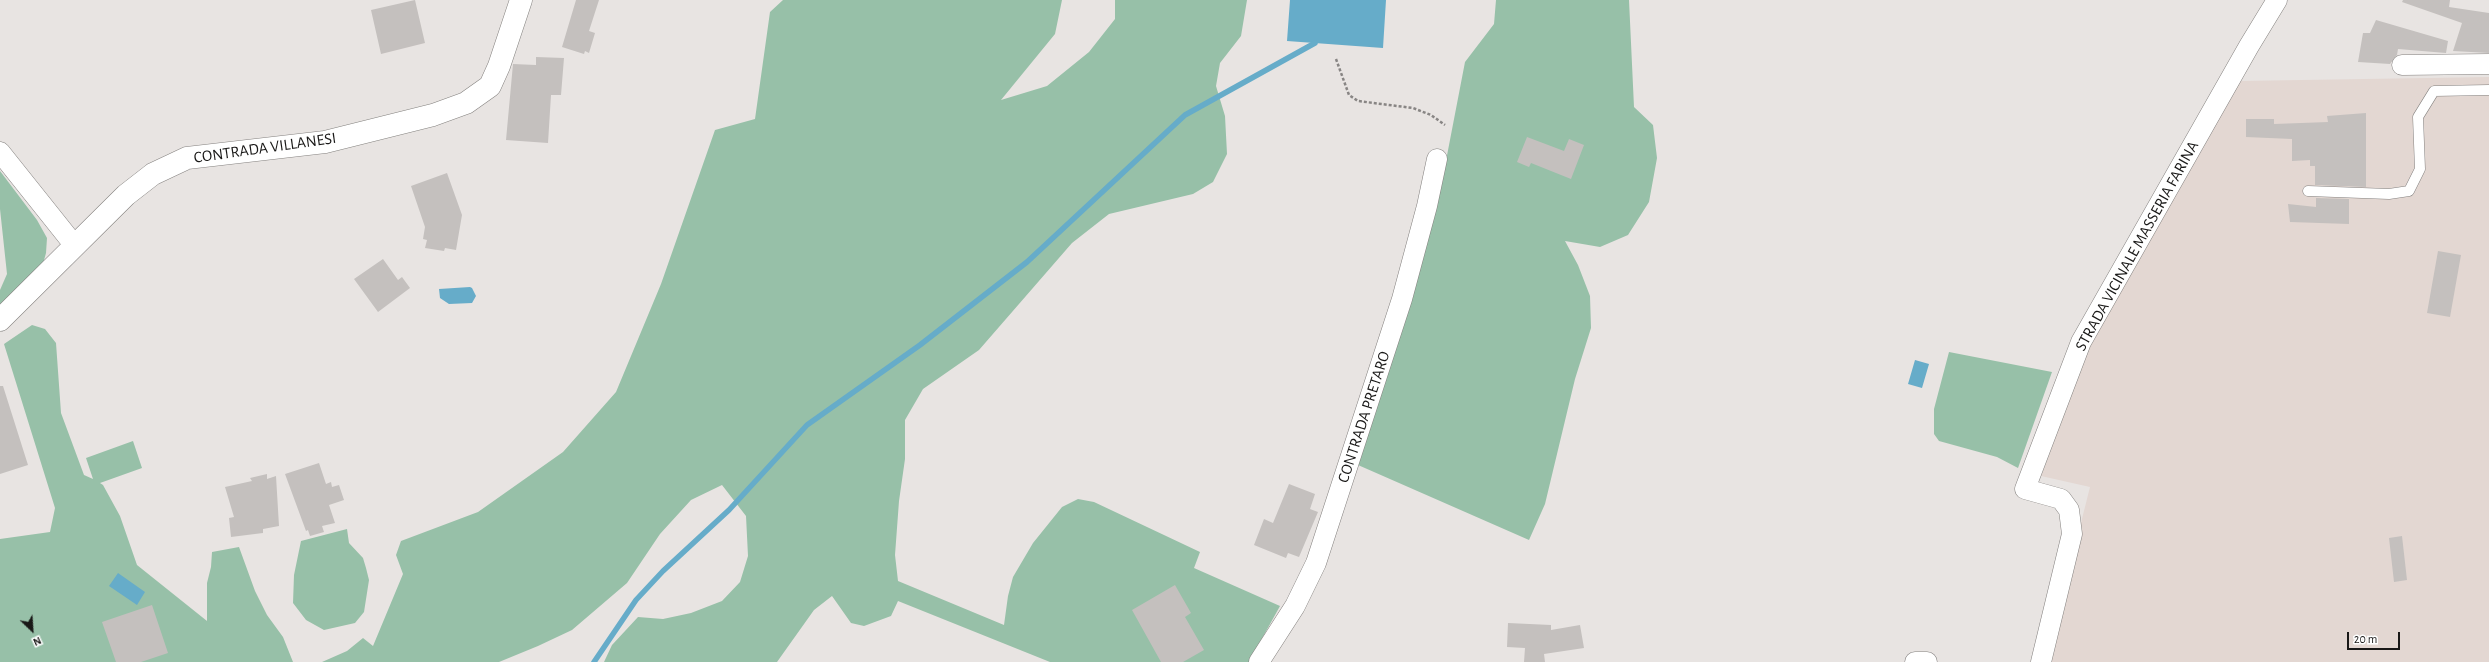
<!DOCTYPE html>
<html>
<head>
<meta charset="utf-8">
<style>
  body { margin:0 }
  #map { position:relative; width:2489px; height:662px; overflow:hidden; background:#e8e4e2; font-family:"Alegreya Sans",sans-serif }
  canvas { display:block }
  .north { position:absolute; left:12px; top:610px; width:40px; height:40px; -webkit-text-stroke:3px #fff; paint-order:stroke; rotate:155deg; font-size:11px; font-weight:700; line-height:16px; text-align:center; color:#191817 }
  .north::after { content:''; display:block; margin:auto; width:14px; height:18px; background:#191817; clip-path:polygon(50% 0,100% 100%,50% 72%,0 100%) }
  .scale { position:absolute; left:2347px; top:632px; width:53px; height:18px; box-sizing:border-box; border:2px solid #191817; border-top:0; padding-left:5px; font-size:12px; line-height:14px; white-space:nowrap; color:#191817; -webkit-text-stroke:3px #fff; paint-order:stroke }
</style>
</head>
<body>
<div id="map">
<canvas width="2489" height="662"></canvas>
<div class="north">N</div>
<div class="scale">20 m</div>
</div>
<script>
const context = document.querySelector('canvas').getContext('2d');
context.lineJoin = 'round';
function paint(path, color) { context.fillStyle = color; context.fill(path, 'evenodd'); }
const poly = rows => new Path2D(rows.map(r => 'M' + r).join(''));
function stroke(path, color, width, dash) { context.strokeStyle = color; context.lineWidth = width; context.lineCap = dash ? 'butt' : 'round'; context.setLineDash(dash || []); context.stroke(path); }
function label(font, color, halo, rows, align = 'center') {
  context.font = font + ' "Alegreya Sans",sans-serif'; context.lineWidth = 3; context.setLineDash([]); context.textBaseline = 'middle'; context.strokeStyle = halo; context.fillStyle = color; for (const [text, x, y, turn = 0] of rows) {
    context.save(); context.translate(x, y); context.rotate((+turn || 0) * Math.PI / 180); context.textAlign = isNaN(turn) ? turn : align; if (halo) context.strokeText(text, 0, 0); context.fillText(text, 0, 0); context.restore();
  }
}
const built = poly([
  [2489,77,2489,662,2046,662,2090,487,2041,476,2090,345,2239,81]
]);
const green = poly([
  [783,0,1062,0,1055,34,1001,100,1047,86,1089,52,1115,19,1115,0,1247,0,1241,36,1220,63,1216,86,1225,116,1227,154,1213,182,1193,194,1109,214,1072,243,979,350,923,389,905,420,905,459,899,501,895,555,898,581,1004,625,1008,596,1013,577,1033,543,1062,507,1078,499,1094,502,1200,552,1194,568,1280,606,1249,662,1050,662,898,601,891,616,864,626,851,623,832,596,814,610,777,662,604,662,612,645,638,617,663,619,691,613,722,601,740,582,748,556,746,516,722,485,691,500,660,534,627,583,572,630,538,646,499,662,322,662,347,651,363,638,373,646,403,574,396,555,401,541,478,512,563,452,616,392,661,284,715,130,755,119,770,12],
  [1496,0,1629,0,1634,107,1653,125,1657,158,1649,202,1628,235,1600,247,1565,241,1578,265,1590,296,1591,328,1575,379,1545,504,1529,540,1358,465,1406,298,1439,197,1465,62,1494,24],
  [0,171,37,220,47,238,46,253,41,271,0,311,0,290,7,274,0,209],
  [32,325,45,329,56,343,61,413,84,475,93,479,86,458,133,441,142,468,100,483,103,485,120,516,137,565,207,621,207,583,211,567,212,552,239,547,255,591,267,615,283,637,293,662,0,662,0,539,50,532,55,508,4,344],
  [1949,352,2052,372,2018,468,1997,457,1939,441,1934,434,1934,409],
  [347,529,349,543,363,558,366,568,369,580,364,612,355,623,324,630,306,620,293,603,294,575,301,541]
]);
const water = poly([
  [1290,0,1386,0,1383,48,1287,41],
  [470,287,472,288,476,296,472,303,449,304,440,298,439,289],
  [1915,360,1929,364,1922,388,1908,384],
  [118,573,145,592,137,605,109,586]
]);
const stream = poly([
  [594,662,636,600,663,571,729,510,807,425,920,345,1027,262,1185,115,1315,43]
]);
const building = poly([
  [415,0,425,43,381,54,371,10],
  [576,0,599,0,589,31,595,33,589,53,585,51,584,54,562,47],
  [2403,0,2450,0,2449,7,2489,13,2489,53,2453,51,2462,23,2402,2],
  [2376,20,2448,41,2446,53,2398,49,2397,55,2390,64,2358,62,2363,33,2370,33],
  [536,57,564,58,561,95,551,95,548,143,506,140,513,64,536,65],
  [2366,113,2366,187,2315,185,2315,166,2310,166,2310,160,2292,161,2292,139,2246,137,2246,119,2274,119,2274,124,2328,122,2327,116],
  [1527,137,1564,151,1569,139,1584,145,1571,179,1531,163,1529,167,1517,162],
  [447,173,462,215,456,250,445,248,444,251,425,248,427,240,423,239,425,227,411,186],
  [2316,198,2349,199,2349,224,2290,222,2288,204,2316,207],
  [2438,251,2461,255,2450,317,2427,313],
  [383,259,398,280,402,277,410,288,378,312,354,279],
  [0,386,3,386,28,465,0,474],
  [319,463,326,484,331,482,332,487,339,485,344,500,329,505,335,523,322,526,324,532,310,536,308,530,306,531,285,474],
  [267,474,267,479,276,476,279,526,263,529,263,533,231,537,229,518,234,517,225,487,252,481,250,478],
  [1289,484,1315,494,1310,509,1318,512,1299,557,1288,553,1286,558,1254,545,1264,519,1273,523],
  [2402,536,2407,580,2394,582,2389,538],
  [1175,585,1191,613,1185,617,1204,650,1183,662,1161,662,1132,610],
  [152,605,168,653,141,662,116,662,102,622],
  [1508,623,1551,625,1551,630,1580,625,1584,648,1544,654,1545,662,1524,662,1525,648,1507,647]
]);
const path = poly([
  [1336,59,1349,95,1358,101,1413,108,1431,115,1445,125]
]);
const lane = poly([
  [2308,191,2389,194,2409,191,2420,169,2418,117,2434,91,2489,90]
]);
const street = poly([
  [2402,65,2489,64],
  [0,152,75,246],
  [1259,662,1295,606,1316,563,1402,299,1427,206,1437,159],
  [1915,662,1927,662],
  [2041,662,2072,534,2069,510,2061,499,2025,489,2081,342,2249,46,2277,0]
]);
const secondary = poly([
  [0,320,126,195,153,174,187,158,325,142,433,115,466,103,490,86,499,66,521,0]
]);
const streetNames = [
  ["CONTRADA VILLANESI",265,148,-8],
  ["STRADA VICINALE MASSERIA FARINA",2137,246,-61],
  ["CONTRADA PRETARO",1364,417,-72]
];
paint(built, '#e3d7d2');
paint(green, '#97c0a8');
paint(water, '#66acc9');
stroke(stream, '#66acc9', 5.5);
paint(building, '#c4c0be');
stroke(lane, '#84817f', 11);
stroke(street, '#84817f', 21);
stroke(secondary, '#84817f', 23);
stroke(path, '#888584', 2.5, [3, 2]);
stroke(lane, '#fff', 10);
stroke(street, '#fff', 20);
stroke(secondary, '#fff', 22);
label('16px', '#191817', '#fff', streetNames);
</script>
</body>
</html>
